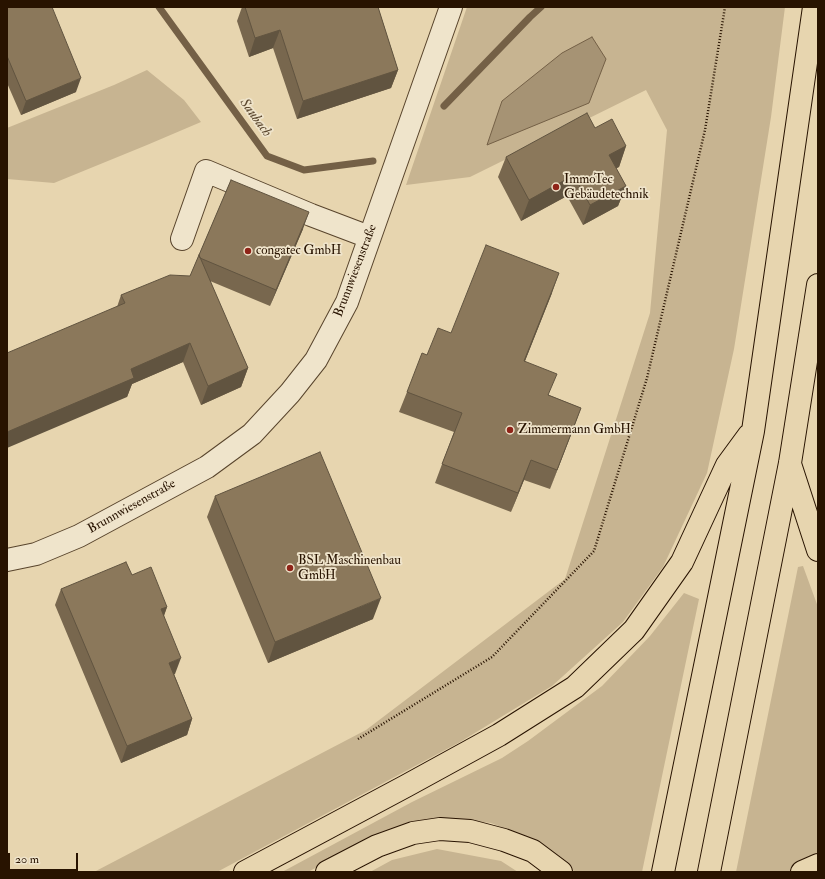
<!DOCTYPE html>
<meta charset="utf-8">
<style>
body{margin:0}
#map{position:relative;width:825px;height:879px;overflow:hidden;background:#e7d5af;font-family:"IM FELL Double Pica",serif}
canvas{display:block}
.frame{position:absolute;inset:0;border:8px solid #281300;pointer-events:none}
.scale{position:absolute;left:8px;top:853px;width:70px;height:18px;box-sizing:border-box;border:2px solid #281300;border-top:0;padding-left:5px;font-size:12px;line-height:14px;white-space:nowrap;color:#281300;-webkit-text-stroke:3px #efe4cb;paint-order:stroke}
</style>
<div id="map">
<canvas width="825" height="879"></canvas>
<div class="frame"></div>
<div class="scale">20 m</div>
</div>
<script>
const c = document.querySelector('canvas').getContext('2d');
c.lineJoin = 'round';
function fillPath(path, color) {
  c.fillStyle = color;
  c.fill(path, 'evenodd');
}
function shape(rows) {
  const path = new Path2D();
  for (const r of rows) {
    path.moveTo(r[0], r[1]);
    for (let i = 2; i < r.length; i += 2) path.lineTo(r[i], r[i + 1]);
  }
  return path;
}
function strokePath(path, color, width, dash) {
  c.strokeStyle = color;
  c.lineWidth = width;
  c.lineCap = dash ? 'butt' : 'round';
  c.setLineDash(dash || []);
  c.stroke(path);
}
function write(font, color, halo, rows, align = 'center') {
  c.font = font + ' "IM FELL Double Pica",serif';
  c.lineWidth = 3.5;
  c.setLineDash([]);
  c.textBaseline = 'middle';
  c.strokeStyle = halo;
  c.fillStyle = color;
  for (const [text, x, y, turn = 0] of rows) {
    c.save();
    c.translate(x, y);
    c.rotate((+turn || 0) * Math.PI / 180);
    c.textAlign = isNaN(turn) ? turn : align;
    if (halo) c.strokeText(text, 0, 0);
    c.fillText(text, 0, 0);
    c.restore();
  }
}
const green = shape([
 [467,7,785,7,771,117,734,349,707,473,663,567,623,622,552,686,460,742,217,872,94,872,366,730,565,579,650,313,667,130,646,90,470,177,406,185],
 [147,70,184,100,201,122,147,145,54,183,7,179,7,128,114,85],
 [803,566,818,607,818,859,813,860,788,872,736,872,798,567],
 [684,593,699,599,642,872,575,872,556,856,526,837,491,823,450,818,415,823,381,832,308,872,282,872,412,802,502,758,528,741,602,686,650,636],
 [437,849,501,861,518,872,370,872,392,860]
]);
const water = shape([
 [592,37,606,59,589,103,487,145,502,101,562,53,592,37]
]);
const stream = shape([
 [159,7,267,156,304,170,373,161],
 [444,106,530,17,541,7]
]);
const path = shape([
 [358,739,492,657,594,551,647,378,705,130,725,7]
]);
const minor = shape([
 [182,239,206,171,311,215,369,237],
 [7,560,36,554,79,536,207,467,252,434,290,393,316,360,347,302,451,7]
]);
const highway = shape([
 [790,464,818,550],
 [245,872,406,786,499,735,575,687,634,630,682,562,727,465,749,435],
 [327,872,377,846,413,833,440,829,470,831,504,840,533,851,561,872],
 [663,872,753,431,814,7],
 [709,872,790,463,818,285],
 [802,872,818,865]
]);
const wall = shape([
 [7,7,76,92,21,115,7,83],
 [242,7,378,7,398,70,391,88,297,119,273,48,249,57,237,21],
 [595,128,626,146,619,167,616,168,626,186,618,206,583,225,567,196,521,221,498,177,506,157],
 [231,180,303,229,270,306,210,281,248,368,241,387,201,405,183,362,132,384,127,397,117,307,121,295,190,276],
 [552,293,525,361,549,395,581,408,550,489,524,480,511,512,435,483,454,432,399,412,407,392,427,355,451,333],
 [215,496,373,619,268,663,207,517],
 [132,575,167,607,164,616,175,674,174,674,192,719,187,735,121,763,55,605,61,589]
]);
const shadedWall = shape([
 [280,30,273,48,249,57,255,38],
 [398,70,391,88,297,119,303,101],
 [81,78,76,92,21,115,26,101],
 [626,146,619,167,602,176,609,155],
 [574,175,567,196,521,221,529,200],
 [626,186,618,206,583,225,590,205],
 [309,212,303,229,270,306,276,290],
 [559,273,552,293,517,381,524,361],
 [190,343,183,362,132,384,127,397,7,448,7,432,131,369],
 [248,368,241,387,201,405,208,386],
 [581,408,574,427,550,489,557,470],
 [531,460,524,480,511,512,518,493],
 [381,598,373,619,268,663,275,642],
 [167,607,161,623,161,609],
 [181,658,175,674,163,679,169,663],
 [192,719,187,735,121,763,127,746]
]);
const building = shape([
 [7,7,52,7,81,78,26,101,7,56,7,7],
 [245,7,378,7,398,70,303,101,280,30,255,38,245,7],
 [587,113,595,128,612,119,626,146,609,155,626,186,590,205,574,175,529,200,506,157,587,113],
 [231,180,309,212,276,290,200,258,199,255,231,180],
 [486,245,559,273,524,361,557,374,548,395,581,408,557,470,531,460,518,493,442,464,462,413,407,392,422,353,427,355,438,328,451,333,486,245],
 [199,255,248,368,208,386,190,343,131,369,134,378,7,432,7,353,125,303,121,295,170,275,190,276,199,255],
 [320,452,381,598,275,642,215,496,320,452],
 [126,562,132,575,151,567,167,607,161,609,181,658,169,663,192,719,127,746,61,589,126,562]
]);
const markers = [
 [556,187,4,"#8f2418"],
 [248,251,4,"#8f2418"],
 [510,430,4,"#8f2418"],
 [290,568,4,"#8f2418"]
];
const poiNames = [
 ["ImmoTec",564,180],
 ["Gebäudetechnik",564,195],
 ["congatec GmbH",256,251],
 ["Zimmermann GmbH",518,430],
 ["BSL Maschinenbau",298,561],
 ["GmbH",298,576]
];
const streetNames = [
 ["Brunnwiesenstraße",356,271,-69],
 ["Brunnwiesenstraße",132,507,-29]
];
const waterNames = [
 ["Saubach",255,118,54]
];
fillPath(green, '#c7b491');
fillPath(water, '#a69374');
strokePath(water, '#746046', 1);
strokePath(stream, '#746046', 7);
strokePath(minor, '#58442c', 24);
strokePath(highway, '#281300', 24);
strokePath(path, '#281300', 2.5, [1, 2]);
strokePath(minor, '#efe4cb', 22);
strokePath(highway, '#e7d5af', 22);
fillPath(wall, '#78674e');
fillPath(shadedWall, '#615440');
fillPath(building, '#8b785b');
strokePath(building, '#615440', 1);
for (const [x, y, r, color] of markers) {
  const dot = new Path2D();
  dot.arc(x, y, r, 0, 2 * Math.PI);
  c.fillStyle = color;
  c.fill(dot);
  strokePath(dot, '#efe4cb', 1.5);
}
write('13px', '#281300', '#efe4cb', poiNames, 'left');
write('13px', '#281300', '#efe4cb', streetNames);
write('italic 14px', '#5a462e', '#efe4cb', waterNames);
</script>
